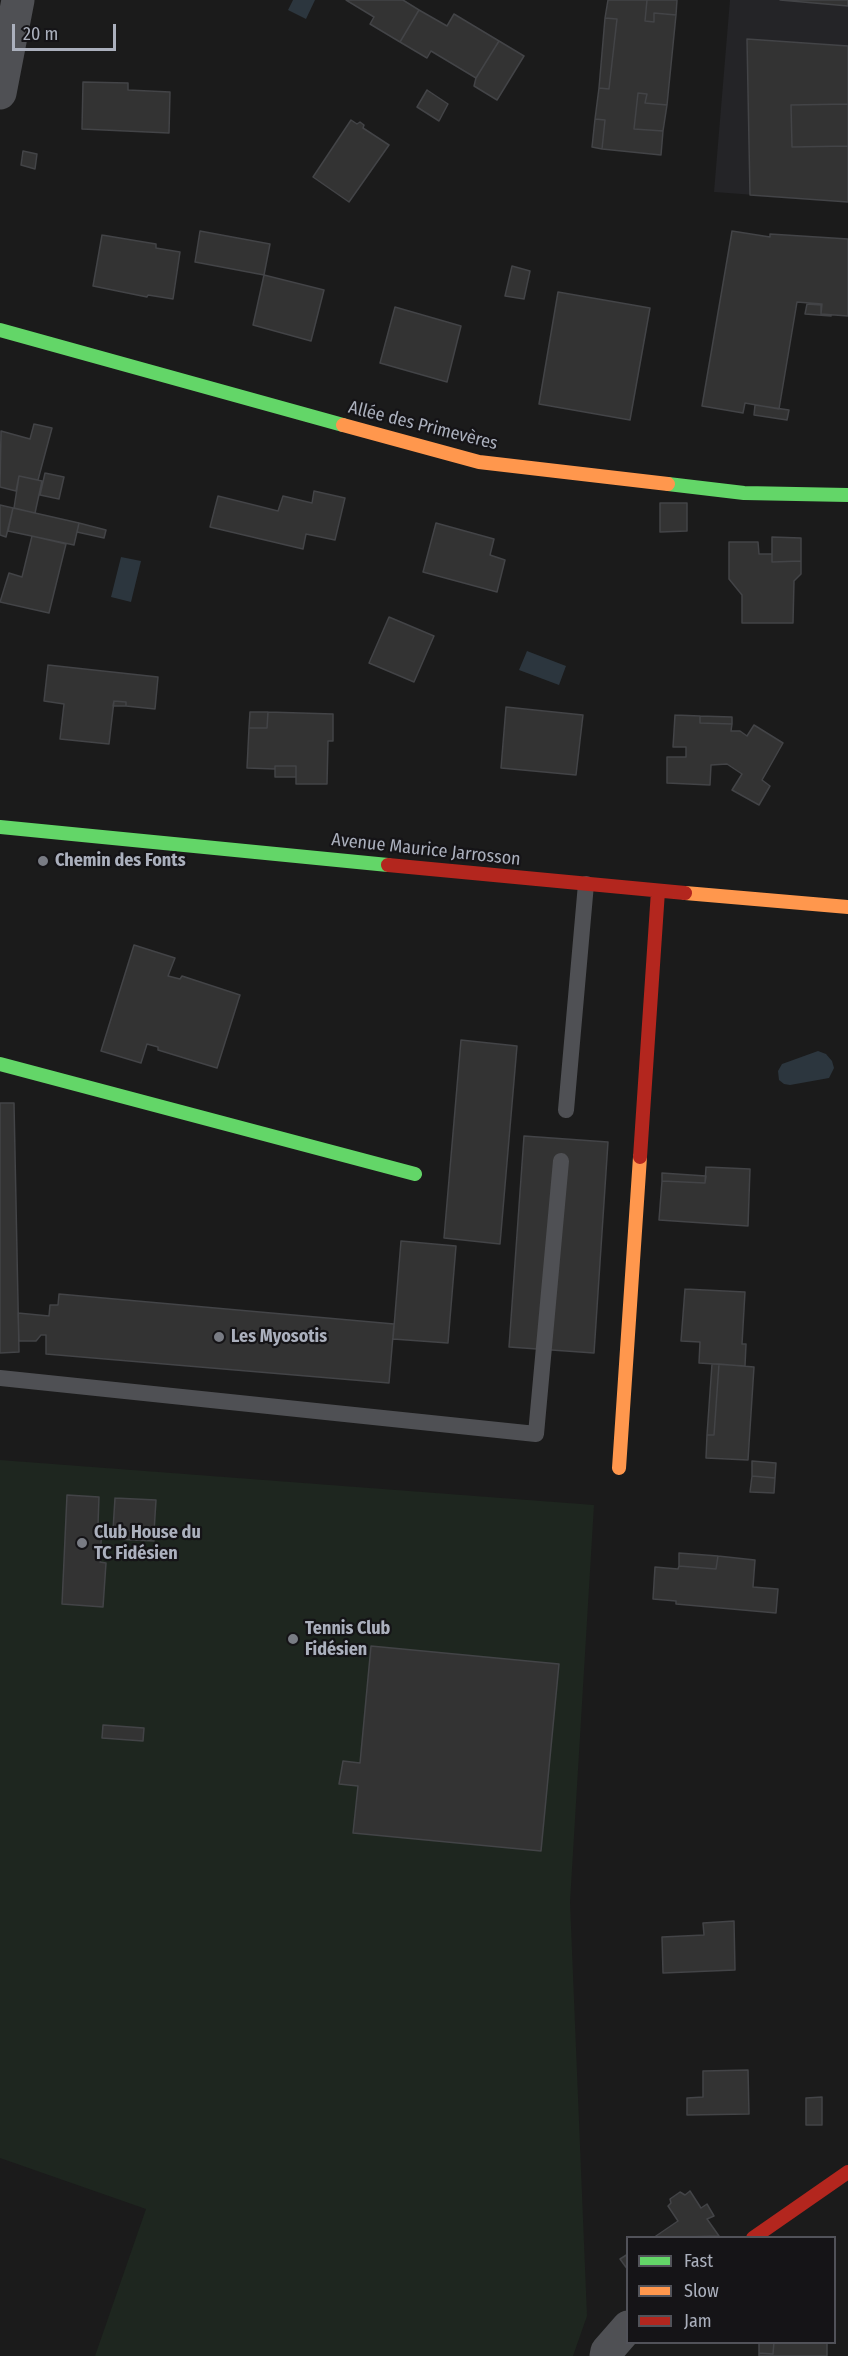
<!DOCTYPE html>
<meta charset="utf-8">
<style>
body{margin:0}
#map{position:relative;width:848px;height:2356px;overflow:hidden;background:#1b1b1b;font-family:"Fira Sans Condensed",sans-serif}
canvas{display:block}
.legend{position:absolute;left:626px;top:2236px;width:210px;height:108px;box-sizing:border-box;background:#151417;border:2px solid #515259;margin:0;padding:8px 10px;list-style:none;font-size:18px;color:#abb0bd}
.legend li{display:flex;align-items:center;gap:12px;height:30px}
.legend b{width:30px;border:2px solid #515259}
.scale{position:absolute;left:12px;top:24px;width:104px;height:27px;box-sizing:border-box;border:3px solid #abb0bd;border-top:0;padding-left:8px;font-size:18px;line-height:21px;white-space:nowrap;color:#abb0bd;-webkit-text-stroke:4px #151417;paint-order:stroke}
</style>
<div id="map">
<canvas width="848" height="2356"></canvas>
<ul class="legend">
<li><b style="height:8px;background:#63d668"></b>Fast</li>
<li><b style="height:8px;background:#ff974d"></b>Slow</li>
<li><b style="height:8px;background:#b3261e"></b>Jam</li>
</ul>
<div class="scale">20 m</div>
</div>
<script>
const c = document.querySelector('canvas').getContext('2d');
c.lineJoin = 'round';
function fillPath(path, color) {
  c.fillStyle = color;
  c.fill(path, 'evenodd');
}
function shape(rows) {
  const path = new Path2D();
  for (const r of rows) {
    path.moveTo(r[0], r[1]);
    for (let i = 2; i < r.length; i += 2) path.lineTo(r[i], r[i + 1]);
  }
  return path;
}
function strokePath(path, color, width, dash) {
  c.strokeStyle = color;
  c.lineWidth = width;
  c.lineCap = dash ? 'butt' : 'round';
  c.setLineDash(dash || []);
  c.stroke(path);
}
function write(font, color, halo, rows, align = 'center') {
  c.font = font + ' "Fira Sans Condensed",sans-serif';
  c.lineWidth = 4.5;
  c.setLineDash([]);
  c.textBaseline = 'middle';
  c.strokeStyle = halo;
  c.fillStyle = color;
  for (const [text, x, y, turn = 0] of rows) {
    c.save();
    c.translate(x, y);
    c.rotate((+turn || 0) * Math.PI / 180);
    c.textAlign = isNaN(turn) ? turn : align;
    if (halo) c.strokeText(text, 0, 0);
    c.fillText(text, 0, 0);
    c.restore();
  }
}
const built = shape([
 [730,0,848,0,848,202,714,192]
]);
const green = shape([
 [0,1460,594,1505,570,1902,587,2316,573,2356,95,2356,146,2209,0,2158]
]);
const water = shape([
 [293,0,315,0,306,19,288,10],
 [121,557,141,561,131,602,111,597],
 [527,651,566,666,559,685,519,670],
 [818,1051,826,1054,832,1061,834,1068,829,1078,790,1085,784,1084,779,1080,778,1071,782,1064]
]);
const building = shape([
 [346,0,403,0,419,10,400,42,370,24,374,17,346,0],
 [608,0,647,0,645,21,654,22,654,13,676,15,667,105,645,103,647,94,638,93,634,129,663,131,661,155,602,149,605,120,595,119,599,88,609,89,617,19,605,18,608,0],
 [647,0,677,0,676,15,654,13,654,22,645,21,647,0],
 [780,0,848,0,848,6,780,0],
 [419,10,447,26,454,14,499,41,476,78,431,51,427,58,400,42,419,10],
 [605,18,617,19,609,89,599,88,605,18],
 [747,39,848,46,848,104,791,105,792,147,848,146,848,202,750,195,747,39],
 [499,41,524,56,497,100,474,86,476,78,499,41],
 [83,82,128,83,128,90,170,92,169,133,82,129,83,82],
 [427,90,448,104,439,121,417,107,427,90],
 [638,93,647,94,645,103,667,105,663,131,634,129,638,93],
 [848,104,848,146,792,147,791,105,848,104],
 [595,119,605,120,602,149,592,147,595,119],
 [351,120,357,124,360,122,364,125,363,128,389,145,349,202,313,177,351,120],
 [23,151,37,154,35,169,21,165,23,151],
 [200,231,270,244,264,275,195,262,200,231],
 [732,231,770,237,770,234,848,239,848,316,821,314,822,304,797,302,779,409,745,403,743,413,702,406,732,231],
 [102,235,156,244,156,248,180,252,173,299,148,295,147,297,93,286,102,235],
 [512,266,530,271,524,299,505,296,512,266],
 [264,275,324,290,311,341,253,325,264,275],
 [558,292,650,308,630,420,539,404,558,292],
 [807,304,821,305,821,314,831,316,805,314,807,304],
 [395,307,461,326,447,382,380,363,395,307],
 [755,405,789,410,787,420,754,415,755,405],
 [34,424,52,428,38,480,19,476,16,491,0,487,1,431,30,439,34,424],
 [45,473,64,477,59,499,40,495,45,473],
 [19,476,42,481,35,513,14,508,19,476],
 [314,491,345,498,335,540,306,534,303,549,210,527,218,496,278,511,283,496,312,503,314,491],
 [660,503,687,503,687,531,660,532,660,503],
 [0,505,13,508,6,537,0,535,0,505],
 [13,508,79,523,74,545,8,531,13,508],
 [79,523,106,530,104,538,77,532,79,523],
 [436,523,494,539,490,555,505,560,497,592,423,572,436,523],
 [32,536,66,544,49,613,0,602,9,573,22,577,32,536],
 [772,537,801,538,801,561,772,562,772,537],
 [729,542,758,542,759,554,772,554,772,562,801,561,801,574,794,581,793,623,742,623,742,595,729,579,729,542],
 [389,617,434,636,414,682,369,663,389,617],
 [48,665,158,677,155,709,126,706,126,702,114,701,109,744,60,739,64,704,44,701,48,665],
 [114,701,126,702,126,706,113,706,114,701],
 [506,707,583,715,576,775,501,768,506,707],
 [250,712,268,712,267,728,249,728,250,712],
 [268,712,333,714,333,741,328,741,327,784,296,784,296,766,275,766,275,769,247,768,249,728,267,728,268,712],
 [675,715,700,716,700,723,732,724,731,731,740,731,747,736,754,725,783,743,762,780,770,786,759,805,732,790,742,774,727,764,711,765,710,785,667,783,667,757,686,757,686,747,673,747,675,715],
 [700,716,732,717,732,724,700,723,700,716],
 [275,766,296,766,296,777,275,777,275,766],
 [134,945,175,958,168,976,180,979,182,976,240,995,217,1068,158,1050,158,1047,147,1044,141,1063,101,1051,134,945],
 [461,1040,517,1046,500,1244,444,1238,461,1040],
 [0,1103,14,1103,19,1352,0,1353,0,1103],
 [524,1136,608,1142,594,1353,509,1347,524,1136],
 [706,1167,750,1169,748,1226,659,1220,662,1181,705,1183,706,1167],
 [662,1173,706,1176,705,1183,662,1181,662,1173],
 [401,1241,456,1246,448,1343,393,1339,401,1241],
 [685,1289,745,1292,742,1344,746,1344,745,1366,699,1363,700,1342,681,1341,685,1289],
 [59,1294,394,1324,389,1383,46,1354,46,1335,41,1335,36,1341,19,1341,18,1313,49,1316,50,1305,58,1305,59,1294],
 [712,1364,719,1364,714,1435,707,1435,712,1364],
 [719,1364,754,1367,748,1460,706,1458,707,1435,714,1435,719,1364],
 [752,1461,776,1463,775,1478,752,1476,752,1461],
 [752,1476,775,1478,774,1493,750,1492,752,1476],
 [67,1495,99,1497,98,1525,102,1525,100,1562,106,1563,103,1607,62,1604,67,1495],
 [115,1498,156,1500,154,1532,113,1530,115,1498],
 [113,1530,154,1532,154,1541,113,1539,113,1530],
 [679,1553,718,1556,716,1569,679,1566,679,1553],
 [718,1556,755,1560,753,1587,778,1589,776,1613,676,1604,676,1601,653,1599,655,1567,678,1569,679,1566,716,1569,718,1556],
 [371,1646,559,1664,541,1851,353,1833,358,1786,339,1784,343,1761,360,1763,371,1646],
 [103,1725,144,1728,143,1741,102,1738,103,1725],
 [734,1921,735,1970,663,1973,662,1937,704,1935,703,1923,734,1921],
 [748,2070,749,2114,687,2115,687,2098,703,2097,703,2071,748,2070],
 [822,2097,822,2125,806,2125,806,2098,822,2097],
 [690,2191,701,2208,707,2204,714,2216,707,2219,719,2236,653,2238,678,2221,668,2206,671,2203,670,2199,680,2192,685,2195,690,2191],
 [628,2254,628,2270,620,2259,628,2254],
 [759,2342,774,2342,773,2354,759,2353,759,2342],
 [774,2342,827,2342,827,2356,759,2356,759,2353,773,2354,774,2342]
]);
const lane = shape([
 [566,1110,586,884],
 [0,1378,536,1434,561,1161]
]);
const street = shape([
 [0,93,18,0],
 [606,2356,607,2351,628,2327]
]);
const fast = shape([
 [0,330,343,425],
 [668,484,744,493,848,495],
 [0,827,388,865],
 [0,1064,415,1174]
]);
const slow = shape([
 [343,425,479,462,668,484],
 [685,893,848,907],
 [619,1468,640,1157]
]);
const jam = shape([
 [388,865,685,893],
 [640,1157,658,891],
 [753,2238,848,2172]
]);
const markers = [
 [43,861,6,"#797c84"],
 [219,1337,6,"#797c84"],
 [82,1543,6,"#797c84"],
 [293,1639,6,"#797c84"]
];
const streetNames = [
 ["Allée des Primevères",423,426,14],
 ["Avenue Maurice Jarrosson",426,850,6]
];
const poiNames = [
 ["Chemin des Fonts",55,861],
 ["Les Myosotis",231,1337],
 ["Club House du",94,1533],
 ["TC Fidésien",94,1554],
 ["Tennis Club",305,1629],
 ["Fidésien",305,1650]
];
fillPath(built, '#242427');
fillPath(green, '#1e261f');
fillPath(water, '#2c363e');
fillPath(building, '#333');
strokePath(building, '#434447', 1.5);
strokePath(lane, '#4f5054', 16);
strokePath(street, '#4f5054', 33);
strokePath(fast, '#63d668', 14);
strokePath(slow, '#ff974d', 14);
strokePath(jam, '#b3261e', 14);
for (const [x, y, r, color] of markers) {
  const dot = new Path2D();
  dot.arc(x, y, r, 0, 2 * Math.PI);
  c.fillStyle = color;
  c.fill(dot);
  strokePath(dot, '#151417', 2);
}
write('18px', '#abb0bd', '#151417', streetNames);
write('bold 18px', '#abb0bd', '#151417', poiNames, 'left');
</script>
